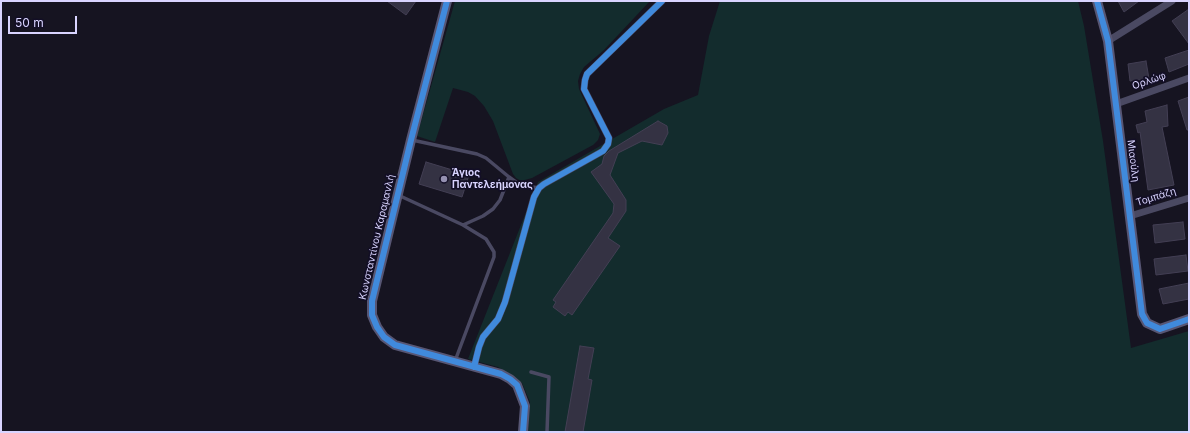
<!DOCTYPE html>
<meta charset="utf-8">
<style>
body{margin:0}
#map{position:relative;width:1190px;height:433px;overflow:hidden;background:#161421;font-family:Inter,sans-serif}
canvas{display:block}
.frame{position:absolute;inset:0;border:2px solid #d9d4ff;pointer-events:none}
.scale{position:absolute;left:8px;top:16px;width:69px;height:18px;box-sizing:border-box;border:2px solid #d9d4ff;border-top:0;padding-left:5px;font-size:12px;line-height:14px;white-space:nowrap;color:#d9d4ff;-webkit-text-stroke:3px #130f26;paint-order:stroke}
</style>
<div id="map">
<canvas width="1190" height="433"></canvas>
<div class="frame"></div>
<div class="scale">50 m</div>
</div>
<script>
const c = document.querySelector('canvas').getContext('2d');
c.lineJoin = 'round';
function fillPath(path, color) {
  c.fillStyle = color;
  c.fill(path, 'evenodd');
}
function shape(rows) {
  const path = new Path2D();
  for (const r of rows) {
    path.moveTo(r[0], r[1]);
    for (let i = 2; i < r.length; i += 2) path.lineTo(r[i], r[i + 1]);
  }
  return path;
}
function strokePath(path, color, width, dash) {
  c.strokeStyle = color;
  c.lineWidth = width;
  c.lineCap = dash ? 'butt' : 'round';
  c.setLineDash(dash || []);
  c.stroke(path);
}
function write(font, color, halo, rows, align = 'center') {
  c.font = font + ' Inter,sans-serif';
  c.lineWidth = 3.5;
  c.setLineDash([]);
  c.textBaseline = 'middle';
  c.strokeStyle = halo;
  c.fillStyle = color;
  for (const [text, x, y, turn = 0] of rows) {
    c.save();
    c.translate(x, y);
    c.rotate((+turn || 0) * Math.PI / 180);
    c.textAlign = isNaN(turn) ? turn : align;
    if (halo) c.strokeText(text, 0, 0);
    c.fillText(text, 0, 0);
    c.restore();
  }
}
const green = shape([
 [455,1,650,1,604,50,584,67,580,74,578,81,579,89,600,134,598,140,593,145,532,178,521,181,516,178,513,174,493,121,484,106,475,96,468,92,453,88,435,142,417,136],
 [720,1,1078,1,1084,26,1103,141,1131,348,1189,331,1189,432,528,432,530,402,522,383,498,367,468,359,538,182,664,109,698,95,709,36]
]);
const building = shape([
 [387,1,416,1,406,15,387,1],
 [1118,1,1139,1,1124,12,1118,1],
 [1189,9,1189,44,1172,21,1189,9],
 [1189,50,1189,64,1169,72,1165,58,1189,50],
 [1146,61,1149,79,1130,81,1128,64,1146,61],
 [1189,97,1189,130,1187,130,1178,101,1189,97],
 [1167,105,1168,126,1162,127,1174,185,1148,190,1140,132,1138,133,1136,125,1147,122,1145,111,1167,105],
 [658,121,667,126,668,133,662,145,642,141,618,153,610,175,626,200,626,211,608,238,620,246,572,315,568,312,565,316,553,307,556,302,553,300,613,213,614,204,591,172,602,164,604,156,609,151,658,121],
 [426,162,469,175,462,197,419,184,426,162],
 [1183,222,1185,239,1155,243,1153,225,1183,222],
 [1186,255,1188,271,1156,275,1154,259,1186,255],
 [1189,283,1189,299,1163,304,1159,289,1189,283],
 [580,346,594,348,588,379,592,380,583,432,565,432,580,346]
]);
const lane = shape([
 [412,140,477,154,486,158,509,177,520,185,539,188],
 [398,195,463,225,486,239,494,252,494,257,455,361],
 [463,225,483,216,493,209,500,200,509,177],
 [531,372,549,377,547,432]
]);
const street = shape([
 [1108,41,1172,1],
 [1116,104,1189,78],
 [1130,216,1189,198],
 [474,367,479,347,483,337,498,319,505,302,534,197,539,188,544,184,603,151,608,144,609,138,584,89,585,80,587,74,662,1]
]);
const secondary = shape([
 [447,1,411,140,372,301,372,315,377,327,384,337,395,345,501,374,510,379,517,385,525,406,523,432],
 [1097,1,1108,41,1142,314,1147,323,1160,329,1189,319]
]);
const cycleway = shape([
 [447,1,411,140,372,301,372,315,377,327,384,337,395,345,501,374,510,379,517,385,525,406,523,432],
 [1097,1,1108,41,1142,314,1147,323,1160,329,1189,319],
 [474,367,479,347,483,337,498,319,505,302,534,197,539,188,544,184,603,151,608,144,609,138,584,89,585,80,587,74,662,1]
]);
const markers = [
 [444,179,4,"#9591b1"]
];
const streetNames = [
 ["Ορλώφ",1149,81,-19],
 ["Μιαούλη",1133,161,83],
 ["Τομπάζη",1156,197,-17],
 ["Κωνσταντίνου Καραμανλή",377,237,-77]
];
const poiNames = [
 ["Άγιος",452,173],
 ["Παντελεήμονας",452,185]
];
fillPath(green, '#132c2d');
fillPath(building, '#343243');
strokePath(building, '#433f54', 1);
strokePath(lane, '#4a4962', 3.5);
strokePath(street, '#4a4962', 7);
strokePath(secondary, '#575674', 10);
strokePath(cycleway, '#408adc', 6);
for (const [x, y, r, color] of markers) {
  const dot = new Path2D();
  dot.arc(x, y, r, 0, 2 * Math.PI);
  c.fillStyle = color;
  c.fill(dot);
  strokePath(dot, '#130f26', 1.5);
}
write('10px', '#d9d4ff', '#130f26', streetNames);
write('bold 10px', '#d9d4ff', '#130f26', poiNames, 'left');
</script>
